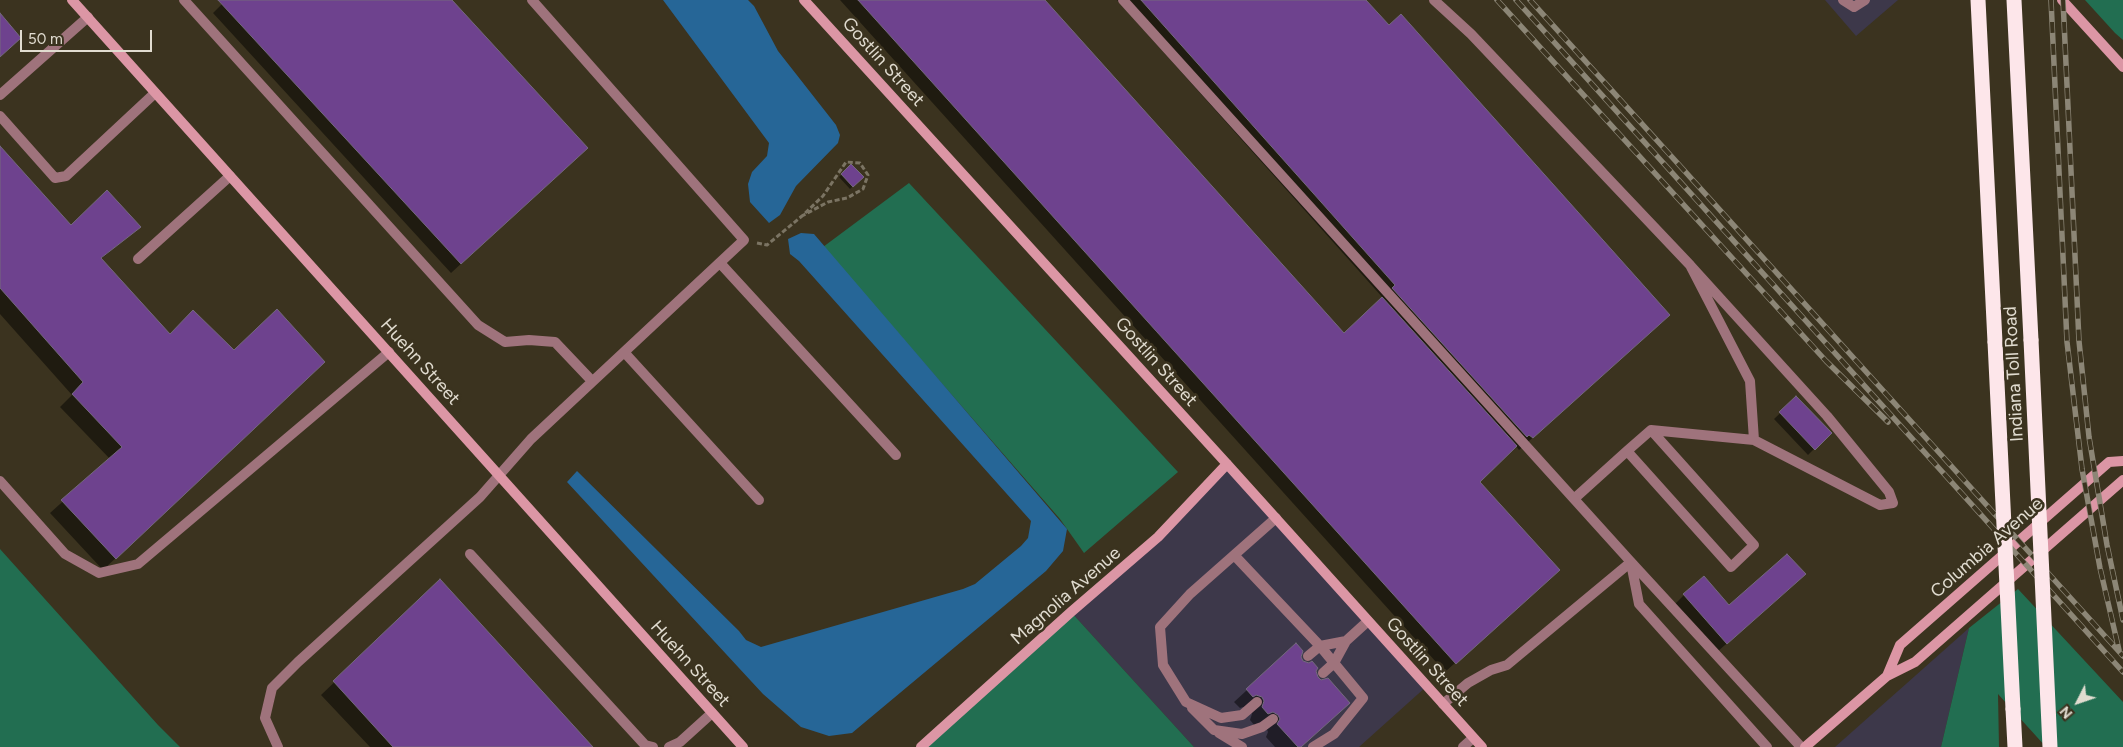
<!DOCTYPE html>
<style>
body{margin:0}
#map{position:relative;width:2123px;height:747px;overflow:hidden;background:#3b331f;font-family:Figtree,sans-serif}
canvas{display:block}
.north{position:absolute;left:2053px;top:677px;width:50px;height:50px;-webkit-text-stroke:4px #3b331f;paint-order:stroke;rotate:229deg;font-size:14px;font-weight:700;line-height:20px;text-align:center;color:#e1dcd0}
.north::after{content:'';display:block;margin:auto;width:18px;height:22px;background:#e1dcd0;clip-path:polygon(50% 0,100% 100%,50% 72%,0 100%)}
.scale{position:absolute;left:20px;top:30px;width:132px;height:22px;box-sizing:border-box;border:2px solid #e1dcd0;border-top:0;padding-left:6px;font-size:15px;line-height:18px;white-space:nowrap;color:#e1dcd0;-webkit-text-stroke:4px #3b331f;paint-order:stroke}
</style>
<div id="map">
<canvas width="2123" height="747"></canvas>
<div class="north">N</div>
<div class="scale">50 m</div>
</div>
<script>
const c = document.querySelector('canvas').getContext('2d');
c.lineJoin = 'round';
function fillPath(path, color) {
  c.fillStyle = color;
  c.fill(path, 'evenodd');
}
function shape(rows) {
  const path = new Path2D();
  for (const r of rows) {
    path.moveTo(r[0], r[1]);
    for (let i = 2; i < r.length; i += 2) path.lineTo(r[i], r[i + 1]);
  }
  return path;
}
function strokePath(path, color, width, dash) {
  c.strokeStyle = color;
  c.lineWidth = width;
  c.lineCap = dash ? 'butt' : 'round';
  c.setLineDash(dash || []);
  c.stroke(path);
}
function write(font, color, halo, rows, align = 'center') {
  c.font = font + ' Figtree,sans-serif';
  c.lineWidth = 5;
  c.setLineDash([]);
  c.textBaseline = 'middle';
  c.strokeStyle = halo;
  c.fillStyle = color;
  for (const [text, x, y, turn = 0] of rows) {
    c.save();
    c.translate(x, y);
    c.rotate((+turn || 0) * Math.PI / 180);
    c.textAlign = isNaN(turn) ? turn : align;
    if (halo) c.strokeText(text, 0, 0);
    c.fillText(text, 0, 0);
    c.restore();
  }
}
const commercial = shape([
 [1825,0,1898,0,1856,36],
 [1227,464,1427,686,1359,747,1194,747,1071,612,1158,537],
 [1969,628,1941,747,1835,747]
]);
const green = shape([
 [2085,0,2123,0,2123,40,2115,33],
 [909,183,1178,472,1084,553,1060,519,823,247],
 [0,549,158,725,180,747,0,747],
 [2018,589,2123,702,2123,747,2046,747,1998,694,1999,747,1941,747,1969,628],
 [1071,612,1194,747,921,747]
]);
const water = shape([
 [663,0,748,0,754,6,778,51,836,125,840,135,838,143,796,186,780,215,769,223,750,202,748,184,752,172,767,156,769,143],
 [801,233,814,234,1067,529,1063,551,1046,571,852,733,829,736,801,727,763,694,567,482,577,471,739,631,746,640,761,647,963,589,975,584,1021,546,1028,538,1031,521,799,261,790,254,788,239]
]);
const shadow = shape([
 [226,0,450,0,577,157,451,273,213,13],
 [840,0,1044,0,1344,335,1383,298,1117,0,1365,0,1656,327,1519,450,1516,446,1479,482,1548,579,1445,672],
 [0,148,71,227,140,226,101,259,170,335,234,352,311,375,103,570,50,513,110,459,60,407,72,395,0,314],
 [851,166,862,177,850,189,839,177],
 [1796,398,1830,433,1808,455,1774,419],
 [440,581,591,747,370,747,321,695],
 [1795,584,1717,652,1675,604,1684,595,1728,606],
 [1296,645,1302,662,1315,671,1301,747,1275,747,1266,737,1268,732,1266,727,1255,726,1250,720,1252,714,1249,709,1243,707,1240,708,1234,702]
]);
const building = shape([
 [218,0,452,0,588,148,461,264,218,0],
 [858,0,1045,0,1344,333,1382,297,1517,446,1480,482,1560,570,1456,664,858,0],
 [1141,0,1366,0,1389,25,1401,14,1670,315,1533,438,1529,435,1527,437,1392,288,1395,285,1141,0],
 [0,13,21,38,0,57,0,13],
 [0,146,71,225,107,190,141,227,101,258,170,334,193,310,234,350,277,309,325,362,116,559,61,500,122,447,72,394,83,382,0,288,0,146],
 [851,164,864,177,853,187,841,174,851,164],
 [1796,396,1832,433,1815,450,1779,412,1796,396],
 [1787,554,1806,574,1727,644,1683,594,1704,576,1729,605,1787,554],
 [440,579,593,747,393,747,333,681,440,579],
 [1296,643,1303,651,1301,657,1303,661,1309,663,1312,661,1318,668,1316,671,1318,677,1321,680,1328,678,1350,703,1301,747,1298,747,1277,724,1280,719,1278,715,1273,712,1268,714,1262,707,1264,701,1262,697,1256,695,1253,697,1246,689,1296,643]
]);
const path = shape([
 [757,243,767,245,802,216,823,196,846,162,860,163,868,175,863,189,847,198,828,202,802,216]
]);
const lane = shape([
 [184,0,478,325,505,342,529,340,555,342,592,381],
 [1123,0,1631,562,1801,747],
 [1434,0,1471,34,1690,265,1750,381,1754,440],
 [1843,0,1854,7,1865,0],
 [0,95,88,17],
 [0,116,55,178,66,176,155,93],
 [138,259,230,176],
 [720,263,896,455],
 [624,352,759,500],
 [1651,430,1754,440,1880,505,1893,503,1889,492,1827,416,1690,265],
 [0,481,65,554,99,573,138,564,389,352],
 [1575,498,1627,451,1651,430,1754,545,1731,567,1627,451],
 [470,554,645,745,653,747],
 [1235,556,1320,646,1363,698,1334,734,1313,747],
 [1631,563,1639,604,1767,747],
 [1308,656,1320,646,1346,641,1368,621],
 [1323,673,1334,663,1346,641],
 [1257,702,1242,715,1221,718,1186,702,1163,665,1160,627,1190,594,1276,518],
 [1443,704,1468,683,1491,670,1507,665,1631,562],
 [1192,708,1214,730,1242,734,1262,727,1273,719],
 [1219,733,1242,747],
 [278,747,265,718,272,688,298,662,480,497,531,439,744,240,532,0],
 [669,747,680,742,712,713],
 [1463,747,1473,738]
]);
const secondary = shape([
 [72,0,743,747],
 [804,0,1227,464,1482,747],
 [2062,0,2123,67],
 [1887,676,1900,645,2109,462,2123,461],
 [921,747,1071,612,1158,537,1227,464],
 [1805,747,1887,676,1915,662,2123,480]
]);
const highway = shape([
 [1978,0,1995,342],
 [2014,0,2031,340],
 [2013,709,2015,747]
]);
const rail = shape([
 [1497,0,1826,361,1888,422],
 [1516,0,2123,672],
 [1530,0,2123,656],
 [2051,0,2067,342,2082,469,2100,568,2119,650],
 [2063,0,2079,341,2089,437,2107,545,2123,620]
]);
const highwayBridge = shape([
 [2031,340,2050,747],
 [1995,342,2013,709]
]);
const streetNames = [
 ["Gostlin Street",883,62,48],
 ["Huehn Street",420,362,48],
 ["Gostlin Street",1156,362,48],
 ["Indiana Toll Road",2014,374,-93],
 ["Columbia Avenue",1987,548,-41],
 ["Magnolia Avenue",1066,596,-41],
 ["Gostlin Street",1427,662,48],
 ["Huehn Street",690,664,48]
];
fillPath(commercial, '#3d384a');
fillPath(green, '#226e51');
fillPath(water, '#266697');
fillPath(shadow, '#0007');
fillPath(building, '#6e428e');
strokePath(building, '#74697d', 1);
strokePath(path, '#7b7463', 3, [5, 2.5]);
strokePath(lane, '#9f737c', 10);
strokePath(secondary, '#dc96a5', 10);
strokePath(highway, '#fde6ea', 15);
strokePath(rail, '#8c8676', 5.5);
strokePath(rail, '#3b331f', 4, [11]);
strokePath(highwayBridge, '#fde6ea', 15);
write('18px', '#e1dcd0', '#3b331f', streetNames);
</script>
